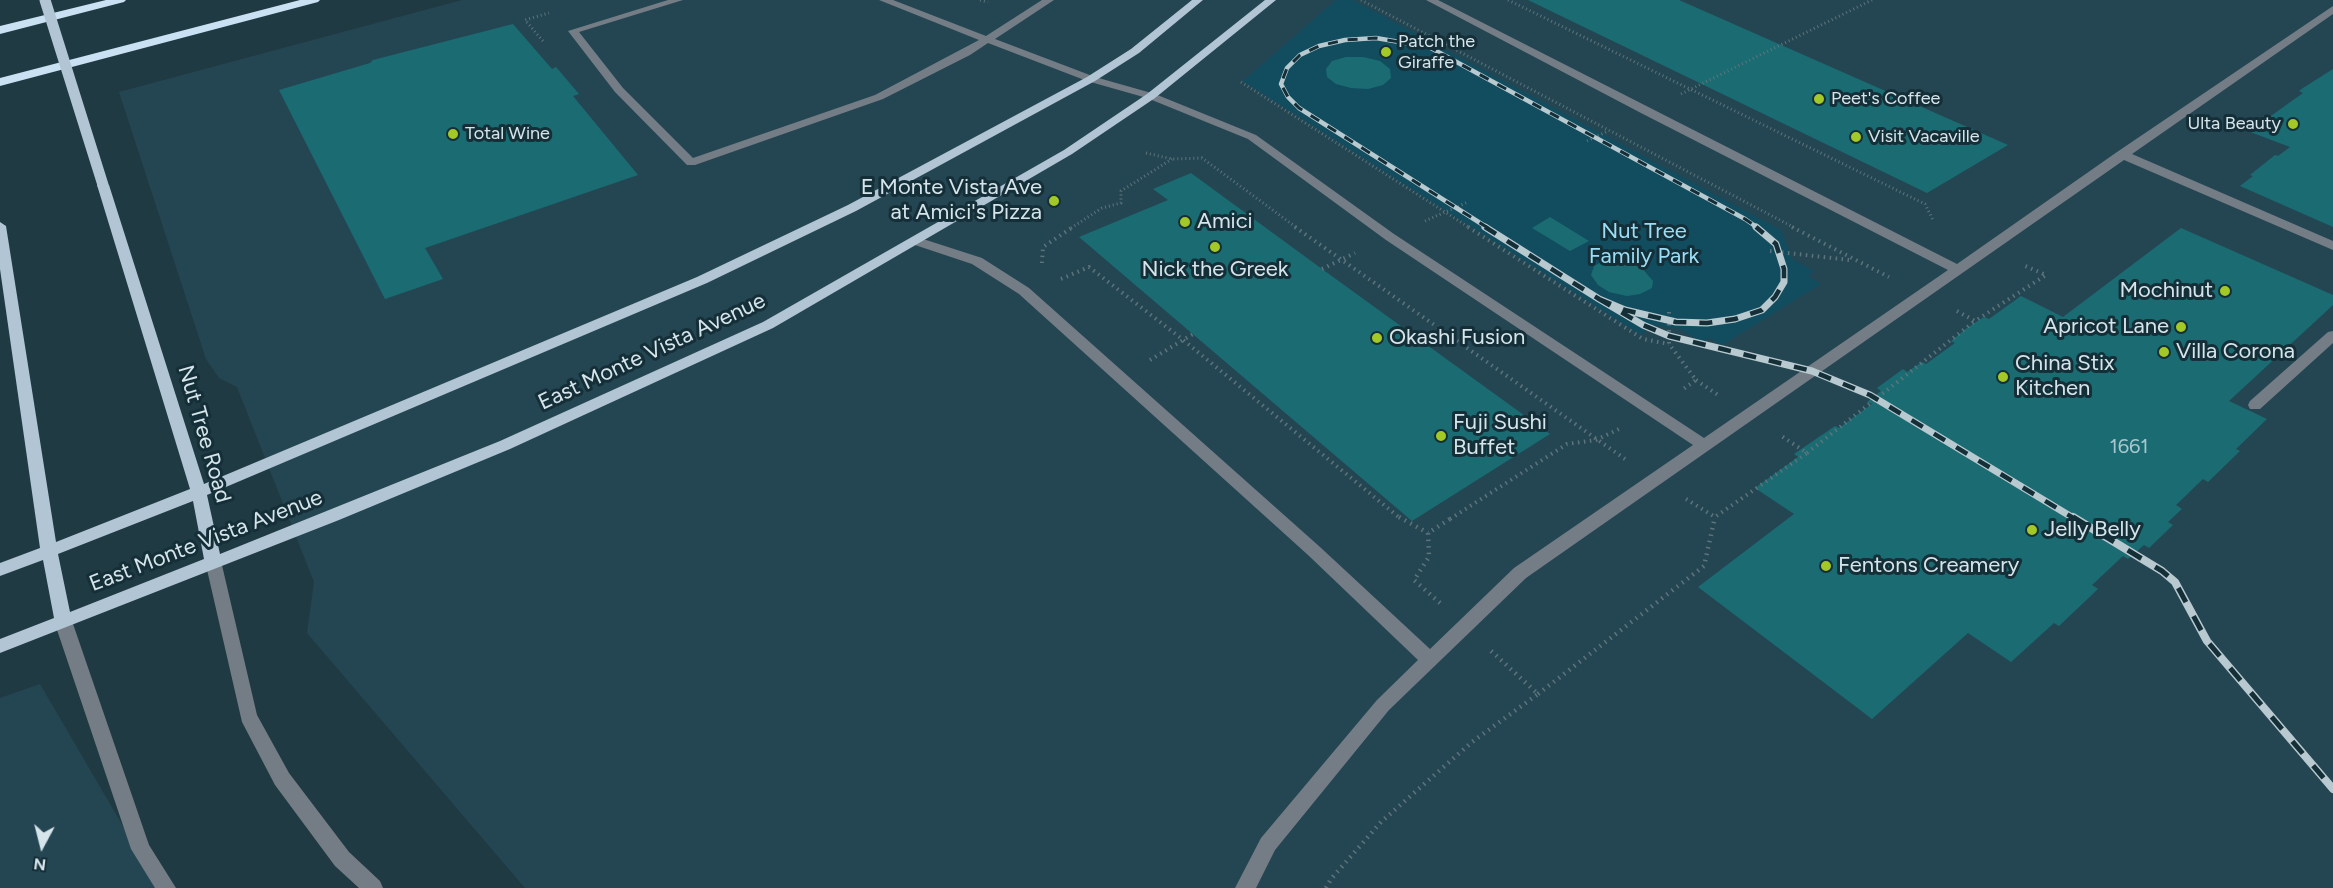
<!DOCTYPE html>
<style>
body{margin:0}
#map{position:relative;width:2333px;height:888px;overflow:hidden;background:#203a43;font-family:Figtree,sans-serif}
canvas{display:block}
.north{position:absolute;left:12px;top:816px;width:60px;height:60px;-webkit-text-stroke:4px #152f38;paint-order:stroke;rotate:187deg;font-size:16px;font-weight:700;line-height:24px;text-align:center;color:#d6e5eb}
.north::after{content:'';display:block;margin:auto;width:21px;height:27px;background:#d6e5eb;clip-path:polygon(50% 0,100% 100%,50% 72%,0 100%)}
</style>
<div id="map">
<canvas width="2333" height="888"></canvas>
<div class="north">N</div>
</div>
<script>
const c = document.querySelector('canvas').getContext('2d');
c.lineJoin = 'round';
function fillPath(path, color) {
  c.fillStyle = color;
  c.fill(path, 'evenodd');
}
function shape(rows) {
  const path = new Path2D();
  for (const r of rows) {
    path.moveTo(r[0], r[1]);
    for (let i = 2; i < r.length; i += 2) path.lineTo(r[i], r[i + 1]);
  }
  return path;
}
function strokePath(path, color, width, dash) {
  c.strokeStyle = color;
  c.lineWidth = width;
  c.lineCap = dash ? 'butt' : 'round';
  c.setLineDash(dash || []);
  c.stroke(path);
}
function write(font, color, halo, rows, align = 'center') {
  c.font = font + ' Figtree,sans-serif';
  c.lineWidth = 6;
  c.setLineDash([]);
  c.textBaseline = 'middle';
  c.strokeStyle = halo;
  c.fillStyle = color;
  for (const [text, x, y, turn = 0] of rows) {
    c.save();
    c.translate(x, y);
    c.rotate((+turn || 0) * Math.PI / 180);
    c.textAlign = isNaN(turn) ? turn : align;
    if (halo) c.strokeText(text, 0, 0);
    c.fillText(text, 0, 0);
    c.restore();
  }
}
const built = shape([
 [462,0,2333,0,2333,888,525,888,307,633,314,582,237,387,219,378,206,359,119,92],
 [40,684,159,888,0,888,0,698]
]);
const green = shape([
 [1336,0,1353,0,1781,230,1792,259,1814,271,1808,276,1821,284,1722,345,1709,338,1702,342,1680,329,1654,325,1641,335,1243,81]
]);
const building = shape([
 [1528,0,1679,0,2008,145,1927,193],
 [513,24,552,69,556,67,579,94,573,96,638,175,425,248,443,279,385,299,279,90,370,63,373,60],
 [1346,57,1363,57,1380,61,1390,69,1391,78,1383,85,1368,89,1351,88,1336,84,1327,77,1326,69,1332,61],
 [2333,69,2333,227,2240,186,2253,176,2250,175,2275,155,2278,156,2290,147,2245,130,2264,116,2268,118,2303,93,2299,91,2303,88],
 [1191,173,1322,269,1550,434,1412,521,1079,237,1168,200,1153,189],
 [1550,217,1589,241,1570,251,1532,228],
 [2181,228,2333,295,2333,305,2229,401,2267,419,2236,449,2240,451,2208,482,2203,479,2176,505,2182,509,2168,522,2173,525,2149,548,2144,545,2128,559,2123,556,2092,585,2098,589,2059,626,2054,623,2011,662,1968,633,1872,719,1698,587,1794,514,1755,488,1798,457,1794,454,1835,426,1839,428,1872,404,1867,402,1881,391,1877,388,1903,369,1907,372,1922,362,1926,364,1955,343,1951,341,1967,328,1984,317,1989,319,2021,296,2063,317],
 [1617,259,1640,266,1653,281,1652,288,1640,294,1627,296,1609,292,1598,285,1591,275,1594,266,1605,260]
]);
const pathFar2 = shape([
 [980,0,988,2],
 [1361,0,1795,228],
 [1508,0,1925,204,1933,220],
 [543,41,525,20,549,13],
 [1241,82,1470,228],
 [1681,94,1872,0],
 [1587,141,1608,131],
 [1146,153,1172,159,1202,158,1297,228],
 [1425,221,1468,202],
 [1071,228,1102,208,1121,203,1121,191,1172,159]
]);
const pathFar1 = shape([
 [1295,227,1625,459],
 [1468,227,1643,339,1669,344],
 [1792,227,1889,277],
 [1770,251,1850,260],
 [1042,263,1043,247,1073,227],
 [1322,269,1355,253],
 [1061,279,1089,267,1182,339,1401,519],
 [1957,311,1975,321,2046,275,2023,265],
 [1669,312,1669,344,1696,380,1682,390],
 [1150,360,1193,334],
 [1696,380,1718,395],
 [1807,453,1975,321],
 [1686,499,1715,517,1807,453,1780,435],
 [1450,519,1567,444,1596,440,1619,429]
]);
const path = shape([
 [1399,517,1428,533],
 [1440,603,1414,580,1429,557,1428,533,1453,517],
 [1538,694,1704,566,1715,517],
 [1326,888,1331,879,1381,822,1472,742,1538,694,1489,649]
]);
const minor = shape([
 [668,0,683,0,579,32,623,88,693,158,875,95,979,40,879,0,893,0,986,36,1042,0,1054,0,995,39,1095,77,1155,94,1256,135,1394,234,1704,438,1948,270,1641,113,1426,0,1438,0,1957,264,2117,152,2333,6,2333,14,2132,154,2333,241,2333,250,2124,160,1526,578,1389,710,1275,850,1256,888,1235,888,1261,838,1377,700,1418,660,1308,555,1019,294,972,264,912,244,910,241,912,238,920,238,982,258,1029,288,1320,547,1430,649,1514,568,1693,445,1386,240,1248,139,1147,98,1087,81,988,43,970,55,883,99,695,165,687,165,615,92,568,31,668,0],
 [2333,331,2333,343,2260,409,2250,409,2248,405,2250,401,2328,332,2333,331],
 [213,555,219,557,221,561,257,715,289,773,349,852,380,881,383,888,359,888,335,866,275,785,242,722,205,561,207,557,213,555],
 [63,614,69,616,72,621,149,845,176,888,155,888,131,849,54,621,57,616,63,614]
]);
const major = shape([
 [1192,0,1203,0,1139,53,1095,81,856,211,707,283,207,495,220,554,500,441,763,322,1064,150,1147,94,1265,0,1276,0,1155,98,1072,154,773,328,510,449,339,520,0,653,0,639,54,618,43,560,0,576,0,563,40,548,0,269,0,222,6,226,56,542,190,489,97,185,99,182,103,181,109,185,204,484,697,277,848,205,1087,77,1131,49,1192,0],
 [193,501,204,559,70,612,58,554,193,501]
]);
const highway = shape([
 [106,0,126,0,124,2,0,34,0,26,106,0],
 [300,0,320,0,318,2,0,86,0,78,300,0]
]);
const railFar2 = shape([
 [1488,228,1299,108,1288,97,1281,84,1287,68,1300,55,1319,46,1345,40,1376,38,1429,47,1745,219,1758,228]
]);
const railFar1 = shape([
 [1485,227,1599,299],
 [1599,299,1625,310,1676,322,1707,323,1735,319,1762,310,1775,297,1784,282,1784,269,1776,244,1756,227],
 [1599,299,1643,325,1669,336,1812,371,1870,395,2075,519]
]);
const rail = shape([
 [2073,517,2162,571,2175,582,2207,641,2333,789]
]);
const majorBridge = shape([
 [45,0,103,185]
]);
const markers = [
 [1386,52,6,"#a3c926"],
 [1819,99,6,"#a3c926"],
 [2293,124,6,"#a3c926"],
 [453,134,6,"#a3c926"],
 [1856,137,6,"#a3c926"],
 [1054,201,6,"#a3c926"],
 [1185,222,6,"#a3c926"],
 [1215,247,6,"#a3c926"],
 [2225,291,6,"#a3c926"],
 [2181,327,6,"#a3c926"],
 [1377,338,6,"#a3c926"],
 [2164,352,6,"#a3c926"],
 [2003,377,6,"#a3c926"],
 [1441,436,6,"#a3c926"],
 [2032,530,6,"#a3c926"],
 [1826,566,6,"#a3c926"]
];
const farPoinames = [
 ["Patch the",1398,42],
 ["Giraffe",1398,63],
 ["Peet's Coffee",1831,99],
 ["Ulta Beauty",2281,124,"right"],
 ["Total Wine",465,134],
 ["Visit Vacaville",1868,137]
];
const numberNames = [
 ["1661",2129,447]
];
const poiNames = [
 ["E Monte Vista Ave",1042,188,"right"],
 ["at Amici's Pizza",1042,213,"right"],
 ["Amici",1197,222],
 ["Nick the Greek",1215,270,"center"],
 ["Mochinut",2213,291,"right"],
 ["Apricot Lane",2169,327,"right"],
 ["Okashi Fusion",1389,338],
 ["Villa Corona",2176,352],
 ["China Stix",2015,364],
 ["Kitchen",2015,389],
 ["Fuji Sushi",1453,423],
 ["Buffet",1453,448],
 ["Jelly Belly",2044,530],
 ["Fentons Creamery",1838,566]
];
const parkNames = [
 ["Nut Tree",1644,232],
 ["Family Park",1644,257]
];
const streetNames = [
 ["East Monte Vista Avenue",652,352,-25],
 ["Nut Tree Road",204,434,74],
 ["East Monte Vista Avenue",206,541,-21]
];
fillPath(built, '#244652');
fillPath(green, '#114d5f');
fillPath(building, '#1a6c72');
strokePath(pathFar2, '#5d747c', 3, [1, 3]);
strokePath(pathFar1, '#5d747c', 4, [1.5, 4.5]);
strokePath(path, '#5d747c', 4.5, [1.5, 5]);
fillPath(minor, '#747d85');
fillPath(major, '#b1c5d4');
fillPath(highway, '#c9e1f3');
strokePath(railFar2, '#b8c9cf', 4.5);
strokePath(railFar1, '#b8c9cf', 7);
strokePath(rail, '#b8c9cf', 8);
strokePath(railFar2, '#152f38', 3, [10]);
strokePath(railFar1, '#152f38', 4.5, [13]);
strokePath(rail, '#152f38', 5, [16]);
strokePath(majorBridge, '#b1c5d4', 11);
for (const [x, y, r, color] of markers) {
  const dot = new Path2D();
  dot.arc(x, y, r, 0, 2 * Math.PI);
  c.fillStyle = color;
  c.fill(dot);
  strokePath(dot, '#152f38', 2);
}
write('18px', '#d6e5eb', '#152f38', farPoinames, 'left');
write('20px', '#a7c7cd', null, numberNames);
write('22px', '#d6e5eb', '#152f38', poiNames, 'left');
write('22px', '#9bddf4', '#152f38', parkNames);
write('22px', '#d6e5eb', '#152f38', streetNames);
</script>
